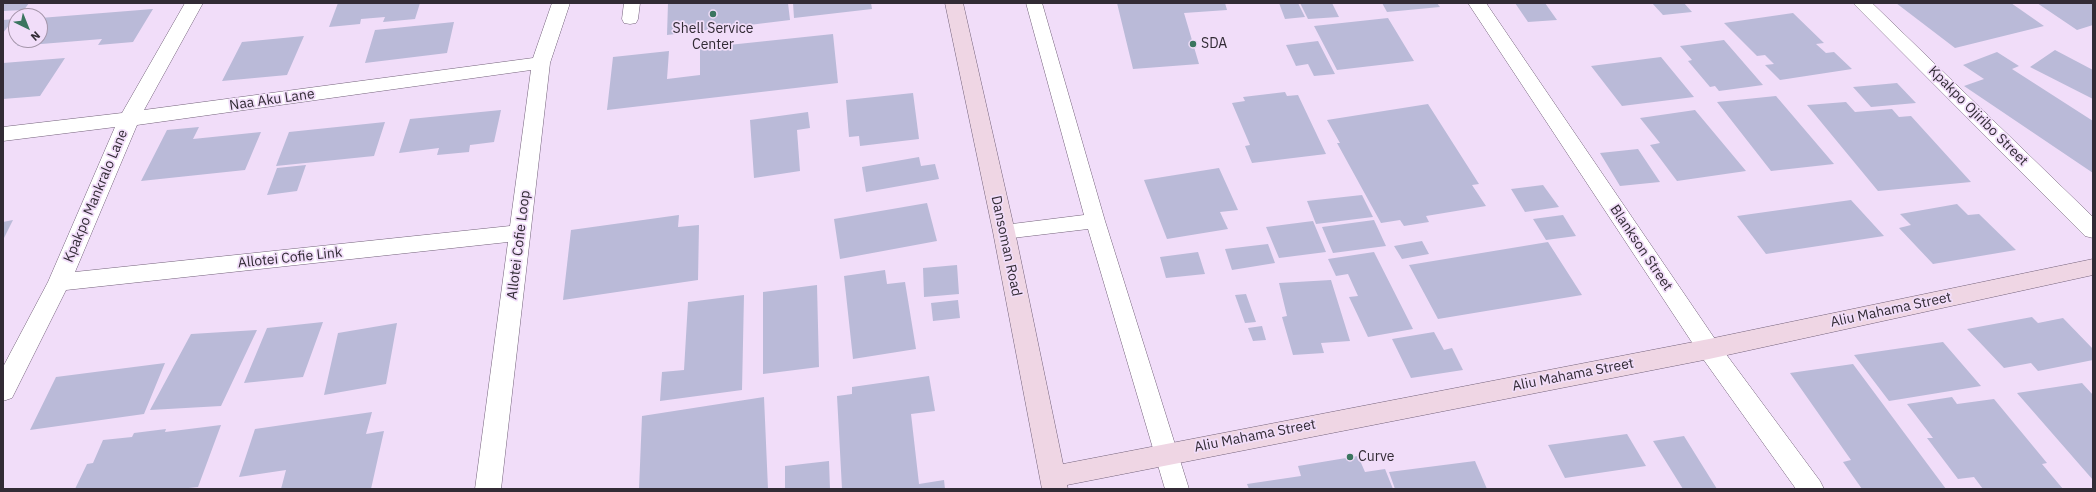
<!DOCTYPE html>
<style>
body{margin:0}
#map{position:relative;width:2096px;height:492px;overflow:hidden;background:#f1ddf9;font-family:"IBM Plex Sans",sans-serif}
canvas{display:block}
.frame{position:absolute;inset:0;border:4px solid #322b35;pointer-events:none}
.north{position:absolute;left:8px;top:8px;width:40px;height:40px;box-sizing:border-box;background:#f1ddf9;border:1px solid #a596ab;border-radius:50%;rotate:137deg;font-size:11px;font-weight:700;line-height:16px;text-align:center;color:#322b35}
.north::after{content:'';display:block;margin:auto;width:14px;height:18px;background:#3b755f;clip-path:polygon(50% 0,100% 100%,50% 72%,0 100%)}
</style>
<div id="map">
<canvas width="2096" height="492"></canvas>
<div class="frame"></div>
<div class="north">N</div>
</div>
<script>
const c = document.querySelector('canvas').getContext('2d');
c.lineJoin = 'round';
function fillPath(path, color) {
  c.fillStyle = color;
  c.fill(path, 'evenodd');
}
function shape(rows) {
  const path = new Path2D();
  for (const r of rows) {
    path.moveTo(r[0], r[1]);
    for (let i = 2; i < r.length; i += 2) path.lineTo(r[i], r[i + 1]);
  }
  return path;
}
function strokePath(path, color, width, dash) {
  c.strokeStyle = color;
  c.lineWidth = width;
  c.lineCap = dash ? 'butt' : 'round';
  c.setLineDash(dash || []);
  c.stroke(path);
}
function write(font, color, halo, rows, align = 'center') {
  c.font = font + ' "IBM Plex Sans",sans-serif';
  c.lineWidth = 3.5;
  c.setLineDash([]);
  c.textBaseline = 'middle';
  c.strokeStyle = halo;
  c.fillStyle = color;
  for (const [text, x, y, turn = 0] of rows) {
    c.save();
    c.translate(x, y);
    c.rotate((+turn || 0) * Math.PI / 180);
    c.textAlign = isNaN(turn) ? turn : align;
    if (halo) c.strokeText(text, 0, 0);
    c.fillText(text, 0, 0);
    c.restore();
  }
}
const building = shape([
 [3,3,29,3,24,10,3,11],
 [338,3,420,3,415,19,383,22,385,17,361,19,360,24,329,27],
 [668,3,788,3,790,20,667,35],
 [793,3,871,3,872,9,794,18],
 [1117,3,1225,3,1227,10,1184,13,1199,64,1133,69],
 [1279,3,1298,3,1305,17,1285,19],
 [1300,3,1332,3,1339,17,1308,19],
 [1382,3,1437,3,1440,7,1387,12],
 [1515,3,1545,3,1557,20,1528,22],
 [1652,3,1684,3,1692,12,1663,15],
 [1896,3,2011,3,2044,26,1955,48],
 [2037,3,2093,3,2093,25,2077,30],
 [153,9,133,42,98,45,102,39,17,46,21,40,40,40,40,18],
 [1793,13,1824,43,1816,44,1826,53,1834,52,1852,69,1780,80,1765,65,1774,64,1765,55,1757,56,1724,23],
 [1388,18,1414,61,1337,70,1314,26],
 [14,19,3,33,3,20],
 [454,22,447,53,365,63,375,30],
 [833,34,838,83,607,110,613,57,669,51,667,79,700,75,700,48],
 [304,36,287,75,222,81,242,42],
 [1724,40,1763,85,1719,91,1715,86,1710,87,1688,61,1692,60,1680,46],
 [1318,41,1335,74,1314,76,1308,64,1296,66,1286,45],
 [2055,50,2093,70,2093,99,2030,67],
 [1997,52,2019,66,2012,69,2093,121,2093,173,1964,86,1984,79,1963,65],
 [1661,57,1694,97,1622,106,1591,66],
 [65,58,40,96,3,99,3,63],
 [1897,83,1916,103,1871,107,1853,87],
 [1285,92,1287,96,1298,95,1326,154,1252,163,1245,146,1250,145,1232,103,1245,101,1243,97],
 [913,93,919,139,860,146,859,136,849,137,846,100],
 [1776,96,1834,164,1771,171,1717,102],
 [1846,102,1855,112,1892,109,1899,117,1911,116,1971,182,1878,191,1807,105],
 [1428,104,1479,184,1472,185,1486,206,1426,216,1429,222,1404,226,1400,220,1381,223,1337,143,1340,143,1327,120],
 [501,110,494,142,470,145,469,152,437,155,439,148,399,153,410,119],
 [1695,110,1746,171,1677,181,1650,145,1660,143,1640,118],
 [808,112,810,128,797,130,800,171,754,178,750,120],
 [385,122,374,156,276,166,289,132],
 [199,127,193,139,261,132,245,170,141,181,167,130],
 [1638,149,1660,182,1620,186,1600,153],
 [919,157,921,166,935,164,939,179,866,192,862,167],
 [306,165,297,191,267,195,277,168],
 [1219,168,1238,210,1220,212,1228,229,1167,239,1144,180],
 [1543,185,1559,207,1525,212,1511,189],
 [1362,195,1373,217,1316,224,1307,201],
 [1851,200,1884,236,1766,254,1737,216],
 [927,203,937,241,840,259,834,219],
 [1957,204,1968,215,1979,214,2016,250,1933,264,1899,228,1911,225,1900,214],
 [679,215,678,227,699,225,698,280,563,300,571,230],
 [1563,215,1576,236,1546,240,1533,219],
 [13,220,3,240,3,222],
 [1374,220,1386,246,1333,253,1322,227],
 [1313,221,1326,252,1279,258,1266,227],
 [1422,241,1429,254,1402,259,1394,246],
 [1548,242,1582,295,1438,319,1409,265],
 [1268,244,1275,263,1232,270,1225,249],
 [1198,252,1205,274,1166,278,1160,257],
 [1374,252,1413,329,1368,337,1349,297,1358,296,1348,274,1336,276,1328,259],
 [957,265,959,294,924,297,923,268],
 [885,270,887,284,905,282,916,349,853,359,844,276],
 [1331,280,1350,341,1321,343,1324,353,1293,355,1282,317,1287,316,1279,283],
 [817,285,819,367,763,374,763,292],
 [1246,294,1256,322,1245,323,1235,295],
 [744,295,742,390,660,401,662,372,684,370,688,302],
 [958,300,960,318,933,321,931,303],
 [2032,317,2038,323,2063,318,2093,349,2093,360,2038,371,2031,363,2004,368,1967,329],
 [323,322,303,377,244,383,267,328],
 [397,323,386,384,324,395,338,333],
 [1262,326,1266,340,1253,341,1248,328],
 [257,330,221,406,150,410,191,334],
 [1434,332,1444,350,1452,348,1463,370,1411,378,1392,339],
 [1943,342,1981,386,1889,401,1854,355],
 [165,363,144,414,30,430,56,377],
 [1853,364,1946,489,1862,489,1843,462,1851,460,1790,373],
 [929,376,935,411,911,414,919,484,944,480,945,489,842,489,837,396,852,394,852,387],
 [2082,383,2093,395,2093,480,2017,393],
 [764,397,768,489,639,489,642,416],
 [1952,397,1957,404,1994,399,2047,463,2042,464,2063,489,1983,489,1974,477,1958,479,1927,438,1933,438,1907,404],
 [372,412,366,434,384,431,371,489,281,489,286,470,239,477,255,429],
 [221,425,198,487,179,489,75,489,87,464,93,463,103,440,132,437,134,433,166,429,165,432],
 [1627,434,1646,466,1565,478,1548,445],
 [1684,436,1717,489,1683,489,1653,441],
 [1358,456,1365,472,1385,469,1393,489,1249,489,1247,484,1301,476,1298,466],
 [829,461,830,489,785,489,785,466],
 [1475,461,1487,489,1395,489,1389,472]
]);
const lane = shape([
 [624,3,640,3,638,19,636,23,630,24,624,23,622,19,624,3],
 [1026,3,1042,3,1105,221,1189,489,1165,489,1088,229,1004,239,997,237,994,232,997,227,1004,225,1084,215,1026,3]
]);
const street = shape([
 [185,3,203,3,144,110,533,58,552,3,570,3,550,63,501,489,475,489,508,242,66,290,12,398,3,401,3,367,48,282,115,127,3,141,3,127,122,113,185,3],
 [531,70,510,226,75,272,137,125,531,70],
 [1468,3,1486,3,1717,342,1820,481,1824,489,1796,489,1701,356,1468,3],
 [1853,3,1872,3,2093,217,2093,238,2085,236,1853,3]
]);
const secondary = shape([
 [945,3,963,3,1015,232,1063,464,1709,339,2093,259,2093,275,1709,359,1067,485,1068,489,1042,489,993,232,945,3]
]);
const markers = [
 [713,14,4,"#3b755f"],
 [1193,44,4,"#3b755f"],
 [1350,457,4,"#3b755f"]
];
const poiNames = [
 ["Shell Service",713,29,"center"],
 ["Center",713,45,"center"],
 ["SDA",1201,44],
 ["Curve",1358,457]
];
const streetNames = [
 ["Naa Aku Lane",272,100,-8],
 ["Kpakpo Ojiribo Street",1978,116,45],
 ["Kpakpo Mankralo Lane",96,196,-67],
 ["Allotei Cofie Loop",519,245,-83],
 ["Dansoman Road",1006,246,78],
 ["Blankson Street",1641,248,56],
 ["Allotei Cofie Link",290,258,-6],
 ["Aliu Mahama Street",1891,310,-12],
 ["Aliu Mahama Street",1573,375,-11],
 ["Aliu Mahama Street",1255,436,-11]
];
fillPath(building, '#babad8');
strokePath(lane, '#73627a', 1);
strokePath(street, '#73627a', 1);
strokePath(secondary, '#73627a', 1);
fillPath(lane, '#fff');
fillPath(street, '#fff');
fillPath(secondary, '#efd6e4');
for (const [x, y, r, color] of markers) {
  const dot = new Path2D();
  dot.arc(x, y, r, 0, 2 * Math.PI);
  c.fillStyle = color;
  c.fill(dot);
  strokePath(dot, '#f1ddf9', 1.5);
}
write('14px', '#322b35', '#f1ddf9', poiNames, 'left');
write('14px', '#322b35', '#f1ddf9', streetNames);
</script>
